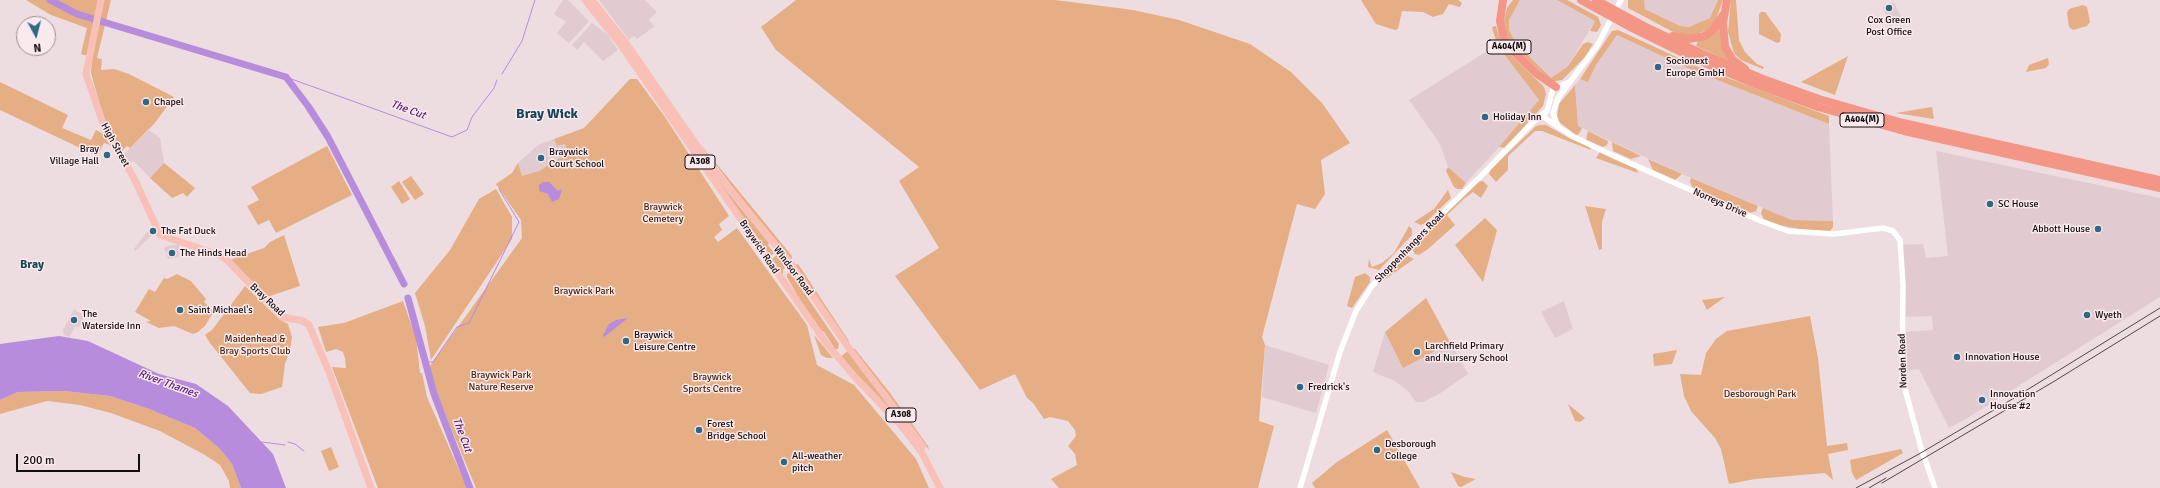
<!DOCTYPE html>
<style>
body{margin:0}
#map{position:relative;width:2160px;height:488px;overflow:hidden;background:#eddce0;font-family:Signika,sans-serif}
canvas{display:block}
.north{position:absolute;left:16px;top:16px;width:40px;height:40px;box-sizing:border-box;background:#fae9ed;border:1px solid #9d9194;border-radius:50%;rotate:173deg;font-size:11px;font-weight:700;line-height:16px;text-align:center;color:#120d0e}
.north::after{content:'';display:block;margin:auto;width:14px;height:18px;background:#2d6981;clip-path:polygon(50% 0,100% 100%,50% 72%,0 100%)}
.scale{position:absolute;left:16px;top:454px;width:124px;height:18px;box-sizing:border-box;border:2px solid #120d0e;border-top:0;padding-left:5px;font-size:12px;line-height:14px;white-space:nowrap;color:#120d0e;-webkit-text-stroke:3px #fae9ed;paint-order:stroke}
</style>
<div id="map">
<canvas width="2160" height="488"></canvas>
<div class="north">N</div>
<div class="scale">200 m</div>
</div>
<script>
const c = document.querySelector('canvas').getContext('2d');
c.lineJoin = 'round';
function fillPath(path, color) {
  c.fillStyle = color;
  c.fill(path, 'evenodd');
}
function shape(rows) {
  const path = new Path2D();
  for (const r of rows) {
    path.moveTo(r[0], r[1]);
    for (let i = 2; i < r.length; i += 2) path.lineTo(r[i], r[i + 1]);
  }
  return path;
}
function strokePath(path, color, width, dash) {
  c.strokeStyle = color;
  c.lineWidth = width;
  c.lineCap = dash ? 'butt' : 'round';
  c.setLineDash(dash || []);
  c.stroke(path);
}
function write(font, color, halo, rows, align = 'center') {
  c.font = font + ' Signika,sans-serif';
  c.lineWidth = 3;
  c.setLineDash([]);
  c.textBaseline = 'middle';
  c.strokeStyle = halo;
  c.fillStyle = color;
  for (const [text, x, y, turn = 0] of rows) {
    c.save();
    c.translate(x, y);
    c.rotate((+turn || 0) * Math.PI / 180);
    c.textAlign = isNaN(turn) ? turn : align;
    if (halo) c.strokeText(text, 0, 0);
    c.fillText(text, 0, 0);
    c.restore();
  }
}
const built = shape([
 [563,0,568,0,589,21,569,43,557,33,566,22,554,14],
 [599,0,645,0,657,12,648,20,655,26,637,39,634,36,629,40],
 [1520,0,1557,0,1595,21,1568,66,1551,78,1516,43,1509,30,1509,20],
 [1644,0,1718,0,1710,18,1689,27,1680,26,1645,9],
 [1894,2,1902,19,1890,25,1883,7],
 [592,23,608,35,618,50,603,61,584,42,577,50,572,45],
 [1617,35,1692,70,1829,124,1833,221,1792,220,1682,174,1578,126,1575,85,1580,79,1588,82,1596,65],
 [1497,45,1539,100,1526,118,1466,183,1448,167,1440,144,1409,100],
 [149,130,160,138,164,163,150,178,134,161,130,164,124,154],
 [554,139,557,146,565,144,568,153,539,171,522,176,518,163,538,145],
 [1936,151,2160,198,2160,297,1969,417,1949,428,1919,369,1905,371,1904,332,1933,330,1932,316,1905,317,1901,245,1923,244,1926,258,1948,256],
 [154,227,157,233,152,235,135,251,134,249,147,232],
 [173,245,179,245,179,257,168,259,164,247],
 [1426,298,1468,374,1439,394,1423,402,1416,402,1408,391,1395,381,1373,372,1385,332],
 [1564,301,1573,329,1555,338,1541,312],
 [74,309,84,316,79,327,75,326,70,337,64,335,63,330],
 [1265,345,1329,365,1316,413,1262,397]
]);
const green = shape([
 [26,0,111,0,97,58,102,59,101,70,114,69,129,74,174,97,154,124,130,148,127,146,122,151,107,130,91,73,92,57,81,54,87,28,51,15],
 [796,0,1055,0,1133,10,1179,20,1250,44,1291,72,1322,103,1350,143,1321,160,1325,194,1315,209,1297,204,1262,337,1265,345,1259,421,1274,426,1258,488,1059,488,1051,479,1077,465,1075,454,1068,446,1076,436,1075,430,1068,421,1050,417,1044,419,1033,403,1027,398,1015,374,980,390,895,276,939,248,899,181,919,167,776,50,761,27],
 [1361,0,1458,0,1462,3,1460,7,1449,4,1443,14,1433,17,1423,12,1402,11,1398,29,1395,30,1376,24],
 [1513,0,1520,0,1509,20,1509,30,1516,43,1551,78,1568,66,1583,44,1588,42,1593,44,1584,58,1562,80,1552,82,1513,46,1506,34,1504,21,1507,8],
 [1557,0,1567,0,1598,17,1601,25,1597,32,1590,31,1595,21],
 [1644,0,1645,9,1680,26,1689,27,1710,18,1718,0,1723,0,1715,22,1709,30,1688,36,1677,34,1628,8,1628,0],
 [1731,0,1736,0,1739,40,1745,52,1757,64,1764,67,1763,69,1741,60,1734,53,1728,32],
 [2083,5,2087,7,2090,22,2087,26,2073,30,2069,27,2067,13,2069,9],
 [1761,12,1765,12,1781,34,1780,42,1777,43,1759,34,1759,14],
 [1720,21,1732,62,1696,46,1698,40],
 [1496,26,1501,42,1510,54,1544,87,1546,94,1543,106,1505,148,1499,147,1539,100,1497,45,1492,27],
 [1618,30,1696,66,1829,116,1829,124,1692,70,1617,35,1596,65,1588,82,1580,79,1612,31],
 [1848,56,1835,95,1801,82],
 [2048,58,2049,64,2046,68,2026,72,2029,65],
 [630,79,637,79,665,117,729,216,719,224,722,230,714,237,718,242,737,228,807,325,817,365,854,385,916,459,929,488,476,488,427,370,522,238,521,220,496,184,512,173,518,163,522,176,539,171,568,153,565,144,557,146,554,139,584,128],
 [0,82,68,115,62,128,91,140,96,130,103,134,110,145,104,143,97,156,0,110],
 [1575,85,1578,126,1582,128,1579,134,1576,135,1558,121,1557,117,1559,104],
 [1932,107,1934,119,1896,113],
 [1540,125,1546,125,1569,138,1590,147,1591,150,1542,131,1535,131,1508,156,1508,170,1496,182,1489,174,1491,169,1536,126],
 [1588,131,1608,141,1607,145,1603,147,1586,140],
 [697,140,792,256,791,260,788,260],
 [1612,142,1641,156,1631,159,1613,151],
 [692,143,725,189,769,243,768,245,774,253,769,258],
 [327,146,352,195,276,233,269,220,258,225,247,206,259,200,251,187],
 [1600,152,1636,168,1638,173,1596,158],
 [1648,159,1682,174,1675,180,1653,170],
 [164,163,195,188,187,197,183,193,172,198,150,178],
 [1448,167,1466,183,1462,189,1457,189,1454,187,1446,171],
 [411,176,424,194,415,200,402,182],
 [1691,178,1758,206,1756,211,1751,213,1693,188,1690,182],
 [399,181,410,199,402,204,391,187],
 [1483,181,1488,186,1481,198,1473,192,1465,198,1447,215,1455,225,1428,249,1419,255,1415,254,1411,247,1477,182],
 [496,189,512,217,512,239,431,360,425,326,415,293,450,250,479,199],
 [1448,190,1451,198,1425,223,1421,225,1414,222,1434,209],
 [1585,206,1606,209,1602,222,1602,249,1599,250],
 [1763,208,1792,220,1833,221,1833,227,1830,231,1810,231,1778,225,1764,220,1761,213],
 [1485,218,1497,230,1483,282,1455,245],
 [1409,226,1412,229,1412,235,1379,270,1368,267,1369,259,1372,267,1382,263,1394,253],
 [284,235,300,286,267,297,230,260,264,248,270,242],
 [778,254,787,265,783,270,783,278,771,260],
 [1404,254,1414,259,1377,285],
 [798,264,849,341,848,343,794,265],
 [790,272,839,344,838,349,835,349,824,332,814,325,787,277,787,274],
 [1365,273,1370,277,1370,282,1352,308,1347,306,1355,277],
 [177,274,191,281,206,299,204,302,214,311,205,326,198,332,193,334,174,326,159,328,146,322,151,321,135,312,149,289,155,292,164,278,167,279],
 [245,286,279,319,288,324,292,337,290,350,285,364,282,387,261,394,250,393,210,343,205,335,212,330],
 [1725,297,1707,310,1702,300],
 [1426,298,1450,343,1403,368,1385,332],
 [403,301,416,338,420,373,422,373,427,397,467,488,378,488,332,367,346,368,345,358,343,352,336,349,326,352,318,327,344,323],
 [1810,316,1818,358,1827,446,1847,443,1848,450,1828,454,1833,480,1825,473,1755,479,1729,484,1721,449,1715,438,1691,411,1684,396,1680,374,1701,375,1706,353,1716,339,1727,331],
 [814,335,833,358,827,358,821,355],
 [851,348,855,349,890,393,928,446,929,450,888,394],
 [1677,350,1672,364,1654,366,1653,354],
 [848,351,915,440,840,357],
 [64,391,110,396,149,409,195,428,220,449,232,464,241,488,230,488,229,481,220,465,205,455,160,431,111,413,80,405,47,401,0,414,0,400,18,392],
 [1568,404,1585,418,1580,422,1575,421],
 [1387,430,1420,488,1315,488,1312,483,1337,462],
 [331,447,339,467,329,471,321,451],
 [1901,449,1903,453,1856,480,1852,473,1850,460],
 [1451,472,1465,477,1476,479,1461,487,1458,486]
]);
const water = shape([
 [543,182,549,182,558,191,562,189,559,199,552,202,548,194,539,191,539,185],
 [628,318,604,337,603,335,609,324,616,320],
 [59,336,88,341,159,374,196,384,228,406,273,454,286,488,241,488,232,464,220,449,195,428,149,409,110,396,64,391,18,392,0,400,0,344]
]);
const stream = shape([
 [502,74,522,41,535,0],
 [286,77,452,137,467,130,472,117,494,88,497,80],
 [426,362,433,362,457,327,469,323,519,222,499,189],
 [262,442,285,445],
 [288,442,295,444,304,451]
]);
const river = shape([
 [50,0,77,14,286,77,308,106,328,137,404,284],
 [408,298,434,394,470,488]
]);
const minor = shape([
 [1569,82,1553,89,1547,111,1544,113,1545,118,1572,136,1616,157,1761,221,1788,231,1834,234,1883,228,1893,231,1900,240,1903,285,1902,378,1921,448,1935,488],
 [1557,124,1553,113,1558,98,1597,46,1621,0],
 [1300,488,1340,352,1356,311,1372,286,1423,232,1481,176,1533,122,1544,113]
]);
const major = shape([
 [101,0,86,74,106,132,134,178,160,235,219,255,227,260,282,317,303,321,309,325,329,372,371,488],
 [585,0,621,45,826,343,855,377,900,424,921,451,940,488],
 [592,0,626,43,711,166,791,264,848,347,923,446]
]);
const highway = shape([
 [1503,0,1500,21,1504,39,1513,51,1537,74,1556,87],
 [1581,0,1632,28,1693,58,1755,84,1818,107,1904,131,2160,188],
 [1596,0,1644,26,1703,54,1763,79,1819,99,1903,123,2160,180],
 [1727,0,1723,23,1725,47,1733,60,1745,69],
 [1673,36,1689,39,1705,36,1713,30,1723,15]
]);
const rail = shape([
 [1882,483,2053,382,2160,316],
 [1856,488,1919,454,2009,401,2160,308],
 [1869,488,1886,478]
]);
const markers = [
 [1889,8,4,"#2d6981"],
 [1658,67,4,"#2d6981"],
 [146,102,4,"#2d6981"],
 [1485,117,4,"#2d6981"],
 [107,155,4,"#2d6981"],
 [541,158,4,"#2d6981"],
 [1990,204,4,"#2d6981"],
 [2098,229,4,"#2d6981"],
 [153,231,4,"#2d6981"],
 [172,253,4,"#2d6981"],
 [180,310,4,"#2d6981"],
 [2087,315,4,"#2d6981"],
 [74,320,4,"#2d6981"],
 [626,341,4,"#2d6981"],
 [1417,352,4,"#2d6981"],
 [1957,357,4,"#2d6981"],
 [1300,387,4,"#2d6981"],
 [1982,400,4,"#2d6981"],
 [699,430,4,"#2d6981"],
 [1377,450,4,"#2d6981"],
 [784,462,4,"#2d6981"]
];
const shields = [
 [1509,47,44],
 [1862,120,44],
 [700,162,30],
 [901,415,30]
];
const shieldNames = [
 ["A404(M)",1509,47],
 ["A404(M)",1862,120],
 ["A308",700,162],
 ["A308",901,415]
];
const poiNames = [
 ["Cox Green",1889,20,"center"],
 ["Post Office",1889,32,"center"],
 ["Socionext",1666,61],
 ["Europe GmbH",1666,73],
 ["Chapel",154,102],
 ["Holiday Inn",1493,117],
 ["Bray",99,149,"right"],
 ["Village Hall",99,161,"right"],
 ["Braywick",549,152],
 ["Court School",549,164],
 ["SC House",1998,204],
 ["Abbott House",2090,229,"right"],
 ["The Fat Duck",161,231],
 ["The Hinds Head",180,253],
 ["Saint Michael's",188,310],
 ["The",82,314],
 ["Waterside Inn",82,326],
 ["Wyeth",2095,315],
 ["Braywick",634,335],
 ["Leisure Centre",634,347],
 ["Larchfield Primary",1425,346],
 ["and Nursery School",1425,358],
 ["Innovation House",1965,357],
 ["Fredrick's",1308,387],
 ["Innovation",1990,394],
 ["House #2",1990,406],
 ["Forest",707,424],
 ["Bridge School",707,436],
 ["Desborough",1385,444],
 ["College",1385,456],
 ["All-weather",792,456],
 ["pitch",792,468]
];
const streetNames = [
 ["High Street",115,145,61],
 ["Norreys Drive",1720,203,24],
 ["Braywick Road",759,247,56],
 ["Shoppenhangers Road",1410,247,-46],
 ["Windsor Road",793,271,53],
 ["Bray Road",267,300,43],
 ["Norden Road",1903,361,-92]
];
const parkNames = [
 ["Braywick",663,207],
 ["Cemetery",663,219],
 ["Braywick Park",584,291],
 ["Maidenhead &",255,339],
 ["Bray Sports Club",255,351],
 ["Braywick Park",501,375],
 ["Nature Reserve",501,387],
 ["Braywick",712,377],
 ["Sports Centre",712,389],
 ["Desborough Park",1760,394]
];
const waterNames = [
 ["The Cut",408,110,20],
 ["River Thames",168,384,20],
 ["The Cut",462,435,69]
];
const quarterNames = [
 ["Bray",32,265]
];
const districtNames = [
 ["Bray Wick",547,114]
];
fillPath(built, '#e2cbd0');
fillPath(green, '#e6ae84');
fillPath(water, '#b78cdc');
strokePath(stream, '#b78cdc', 1);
strokePath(river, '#b78cdc', 7);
strokePath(minor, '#fff', 5.5);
strokePath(major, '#f8c0b6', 7);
strokePath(highway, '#f49686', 8);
strokePath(rail, '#4f4749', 1);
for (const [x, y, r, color] of markers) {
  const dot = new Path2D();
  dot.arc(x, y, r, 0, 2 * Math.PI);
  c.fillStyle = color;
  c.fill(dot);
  strokePath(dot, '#fae9ed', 1.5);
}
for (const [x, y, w] of shields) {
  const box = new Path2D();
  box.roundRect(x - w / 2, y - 7, w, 14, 3);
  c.fillStyle = '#fae9ed';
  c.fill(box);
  strokePath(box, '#120d0e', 1);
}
write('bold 9px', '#120d0e', null, shieldNames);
write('10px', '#120d0e', '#fae9ed', poiNames, 'left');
write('10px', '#120d0e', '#fae9ed', streetNames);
write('10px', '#45250b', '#fae9ed', parkNames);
write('italic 11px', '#571e7c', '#fae9ed', waterNames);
write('bold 12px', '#144658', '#fae9ed', quarterNames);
write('bold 14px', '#144658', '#fae9ed', districtNames);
</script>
